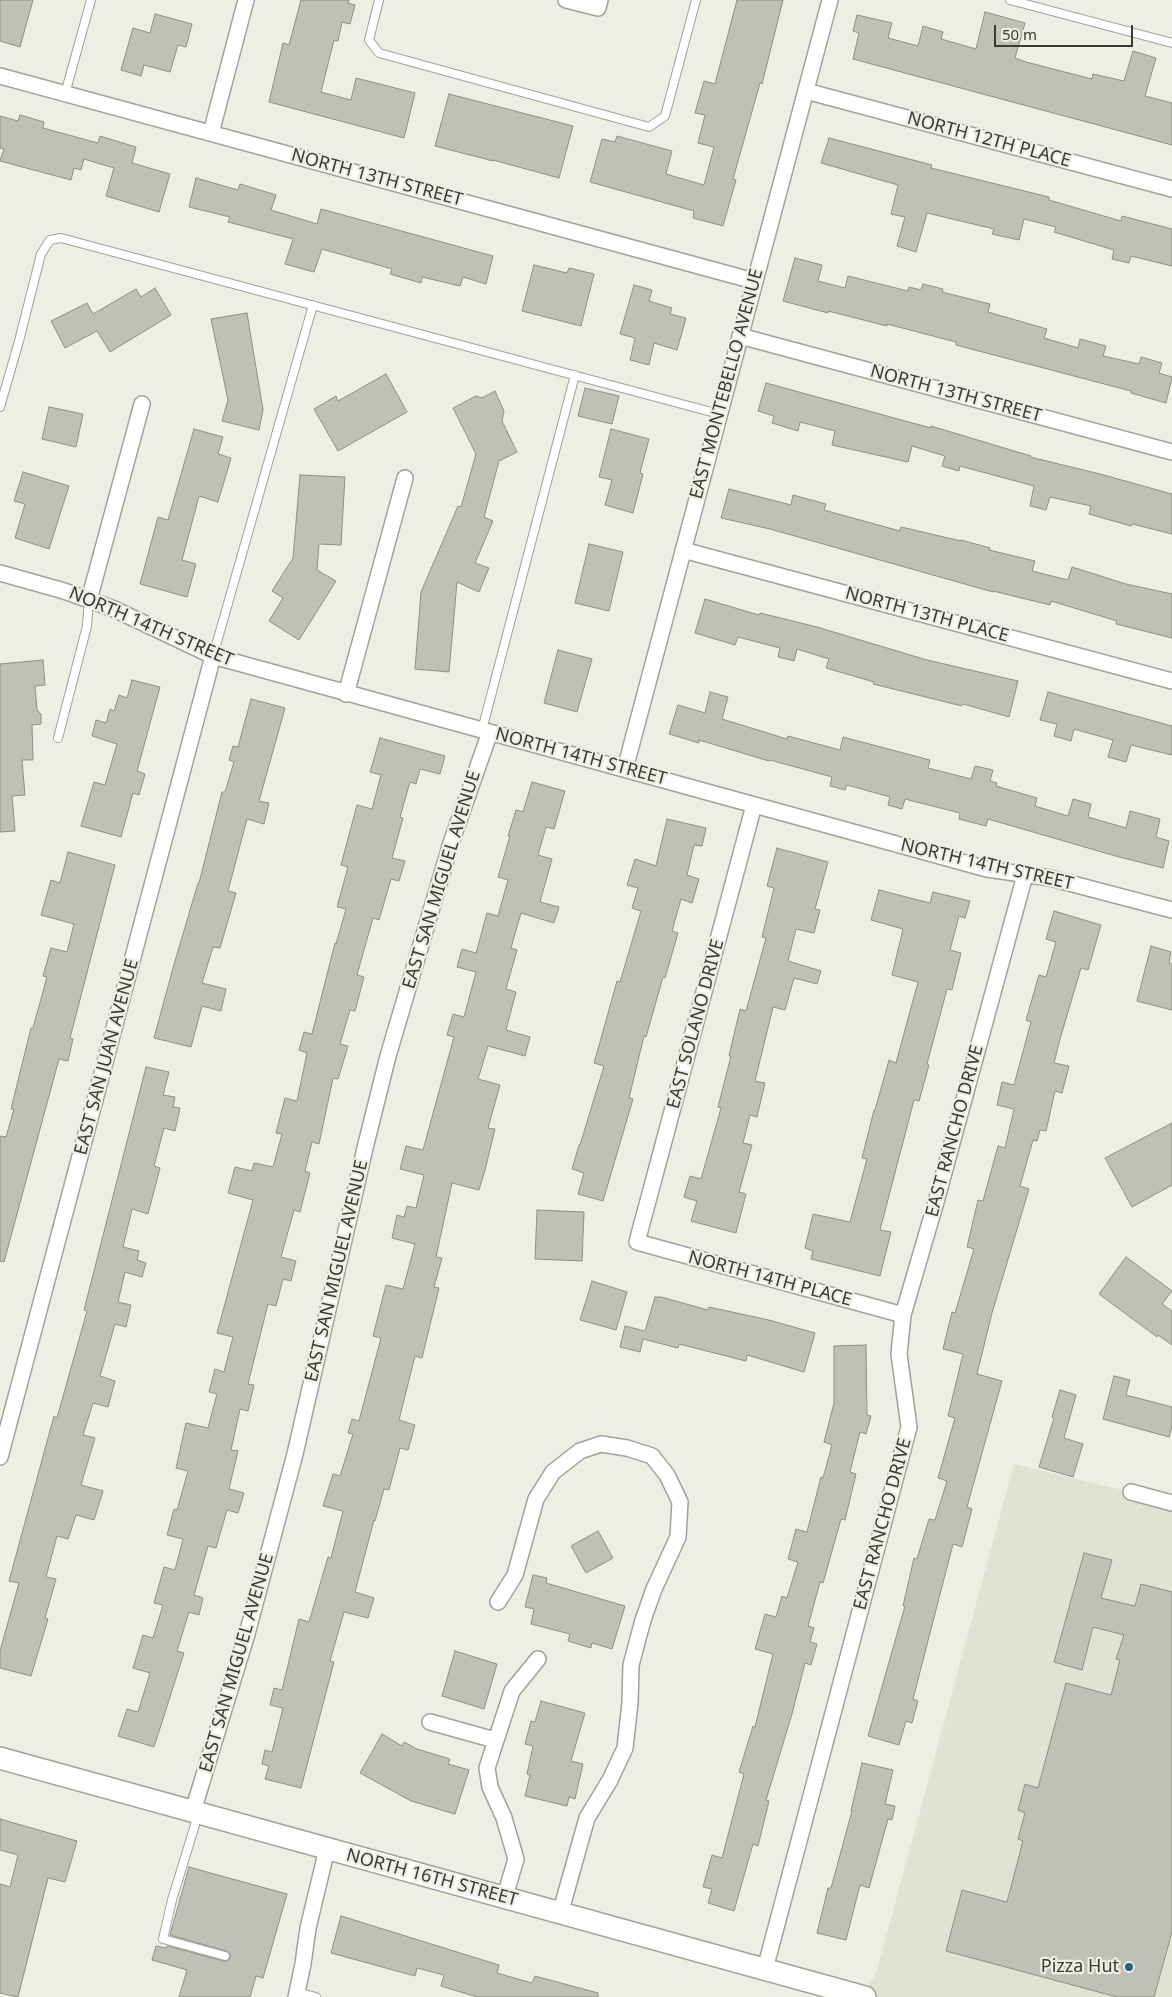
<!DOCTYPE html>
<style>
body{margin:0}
#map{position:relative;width:1172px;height:1997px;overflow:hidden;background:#edeee4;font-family:"Noto Sans",sans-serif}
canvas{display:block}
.scale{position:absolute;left:994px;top:25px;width:139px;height:22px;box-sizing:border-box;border:2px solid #3a3a36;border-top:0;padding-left:6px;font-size:15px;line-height:18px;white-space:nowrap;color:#3a3a36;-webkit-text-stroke:4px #edeee4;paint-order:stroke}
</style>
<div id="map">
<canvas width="1172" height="1997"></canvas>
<div class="scale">50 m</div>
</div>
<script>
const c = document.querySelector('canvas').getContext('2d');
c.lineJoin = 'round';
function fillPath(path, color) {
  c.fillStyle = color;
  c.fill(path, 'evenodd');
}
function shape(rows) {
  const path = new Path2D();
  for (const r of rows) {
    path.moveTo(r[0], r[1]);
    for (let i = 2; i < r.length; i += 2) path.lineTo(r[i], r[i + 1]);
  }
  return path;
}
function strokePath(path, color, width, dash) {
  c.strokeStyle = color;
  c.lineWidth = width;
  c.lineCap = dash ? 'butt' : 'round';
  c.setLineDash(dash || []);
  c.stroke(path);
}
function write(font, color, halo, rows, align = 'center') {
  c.font = font + ' "Noto Sans",sans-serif';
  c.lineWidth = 4.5;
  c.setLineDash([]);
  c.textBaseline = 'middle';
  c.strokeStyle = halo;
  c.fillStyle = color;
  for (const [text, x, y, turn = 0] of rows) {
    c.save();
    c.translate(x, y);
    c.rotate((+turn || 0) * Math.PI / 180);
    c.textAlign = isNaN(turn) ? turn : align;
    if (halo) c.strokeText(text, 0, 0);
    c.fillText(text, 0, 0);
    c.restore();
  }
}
const built = shape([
 [1014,1464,1172,1502,1172,1997,861,1997,876,1974]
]);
const building = shape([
 [0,0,33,0,20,47,0,41,0,0],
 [301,0,349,0,348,3,355,5,350,24,342,22,338,41,334,40,321,92,351,100,356,78,415,93,404,138,269,102,283,43,289,45,301,0],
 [737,0,783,0,762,84,760,83,733,179,736,180,723,226,693,218,694,211,590,182,602,139,615,142,617,136,672,151,666,174,704,185,714,147,698,143,705,115,695,113,704,81,715,84,737,0],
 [985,12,1025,23,1015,58,1026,62,1092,79,1093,74,1124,81,1133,51,1156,58,1145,96,1172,103,1172,145,853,59,859,33,853,31,857,15,892,23,888,38,918,46,923,26,943,32,941,39,976,49,985,12],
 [155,14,192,24,186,47,178,45,170,72,144,65,141,76,121,70,133,28,150,33,155,14],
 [449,94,573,126,559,178,493,160,493,161,435,146,449,94],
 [20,115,44,122,43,128,98,143,100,136,136,147,132,163,170,174,159,212,106,196,114,168,84,159,81,170,74,168,71,180,0,161,4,149,0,148,0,116,18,121,20,115],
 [829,138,932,165,931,168,1049,197,1049,200,1121,221,1122,216,1172,229,1172,266,1131,256,1129,263,1112,259,1114,250,1054,232,1056,227,1024,219,1019,240,992,234,994,229,927,213,916,252,897,246,905,217,891,214,898,185,821,163,829,138],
 [196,178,238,190,240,184,276,195,271,210,317,224,321,209,493,256,486,284,463,277,460,286,422,277,421,283,390,274,392,269,322,249,314,272,285,264,293,239,228,222,230,217,189,207,196,178],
 [795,258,822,265,818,281,845,288,848,276,908,291,909,287,921,290,923,284,943,289,942,292,990,304,988,312,1047,329,1044,338,1078,348,1080,339,1106,346,1103,356,1139,364,1141,357,1162,363,1159,373,1172,377,1166,403,1131,393,1131,391,956,345,956,342,887,324,887,326,828,311,828,313,783,301,795,258],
 [534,265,567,273,569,268,594,274,581,326,522,311,534,265],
 [634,285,652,290,649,301,672,308,670,314,686,318,677,350,654,343,649,365,630,360,635,338,620,334,634,285],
 [155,288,171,315,110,352,97,331,65,348,51,321,87,303,93,314,136,289,141,297,155,288],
 [247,313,263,410,259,430,222,421,228,400,211,319,247,313],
 [386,374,407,412,338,451,314,409,336,396,338,401,386,374],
 [766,383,931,428,931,426,1031,456,1030,457,1100,474,1172,494,1172,534,1132,524,1131,526,1089,514,1091,506,1050,497,1046,510,1030,506,1034,486,960,466,959,471,942,466,945,456,912,446,908,462,832,445,835,431,800,422,798,431,772,423,774,416,758,411,766,383],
 [585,388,619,396,612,424,578,416,585,388],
 [495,391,504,411,502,421,517,452,499,461,484,517,493,521,475,563,489,568,479,592,457,582,449,672,415,669,421,592,458,506,461,507,476,454,453,408,476,396,482,398,495,391],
 [49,407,83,414,76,447,42,439,49,407],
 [194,429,223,437,218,454,231,458,218,502,199,496,182,560,196,564,187,597,140,584,158,517,168,520,194,429],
 [611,429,649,439,640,473,643,474,633,513,605,505,612,480,599,477,611,429],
 [23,472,69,486,49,549,15,538,25,504,14,501,23,472],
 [300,475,345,477,341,545,319,544,317,570,336,581,299,640,269,621,283,598,272,591,293,558,300,475],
 [729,489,791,505,793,495,826,504,824,510,900,531,901,527,961,541,961,540,990,548,989,550,1035,561,1032,571,1068,580,1072,567,1126,584,1172,594,1172,638,1116,624,1117,621,1051,601,1050,605,993,591,993,592,770,529,721,518,729,489],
 [589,544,623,552,609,611,575,603,589,544],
 [705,599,759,615,760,613,817,627,927,660,1018,681,1009,717,963,704,962,706,873,684,874,682,826,668,829,659,797,649,794,661,778,657,780,648,738,637,735,645,695,633,705,599],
 [558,650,592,659,577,712,544,703,558,650],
 [43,660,45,685,35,686,37,710,41,714,41,724,32,725,33,760,22,760,25,795,12,796,15,831,0,832,0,664,43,660],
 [132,680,160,687,137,771,145,774,139,795,133,793,121,837,81,826,94,782,105,785,117,744,92,736,96,720,106,723,110,709,114,711,119,695,127,698,132,680],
 [710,692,728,697,722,719,787,739,788,736,840,750,843,737,930,760,928,768,971,779,975,766,993,770,990,781,997,783,996,786,1037,798,1035,806,1068,816,1073,799,1091,804,1088,817,1126,828,1130,811,1160,819,1156,837,1169,841,1163,868,1119,857,988,819,986,826,959,819,960,813,905,799,902,809,888,805,890,797,847,785,845,790,830,786,832,777,770,760,769,761,699,740,699,743,669,734,678,705,705,713,710,692],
 [1048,692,1172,726,1172,755,1131,745,1126,762,1108,757,1113,740,1074,729,1071,741,1054,736,1057,724,1040,720,1048,692],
 [251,699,285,708,259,801,269,803,264,824,247,819,228,891,236,893,220,948,213,947,202,983,226,989,221,1011,202,1006,191,1047,154,1038,173,968,198,883,199,883,222,792,225,792,234,762,229,760,233,746,238,747,251,699],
 [380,738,445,756,440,774,420,769,416,784,410,782,400,817,403,818,392,858,405,861,399,881,391,879,379,920,373,918,357,975,364,977,355,1011,350,1010,340,1044,348,1046,338,1079,333,1078,319,1144,312,1142,305,1171,310,1173,300,1212,294,1210,281,1257,296,1261,291,1281,283,1279,276,1306,268,1304,248,1384,254,1385,248,1411,240,1409,231,1450,238,1451,229,1489,244,1493,238,1513,227,1510,216,1548,208,1546,194,1595,203,1598,199,1615,189,1612,177,1651,184,1653,154,1747,118,1736,127,1709,138,1712,150,1673,133,1668,143,1635,153,1638,163,1605,154,1603,164,1567,175,1570,183,1539,167,1535,174,1509,177,1510,188,1471,176,1468,186,1423,208,1428,217,1394,209,1392,215,1369,224,1372,233,1337,217,1333,253,1200,228,1193,235,1167,252,1171,254,1163,273,1167,282,1134,276,1133,285,1098,297,1101,307,1053,299,1050,304,1032,312,1034,335,943,336,944,346,909,337,907,348,867,341,865,357,805,372,809,381,775,370,772,380,738],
 [532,782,565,791,554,829,546,827,538,855,552,859,540,902,559,907,554,923,521,913,511,948,517,950,506,989,516,992,506,1030,530,1037,525,1056,488,1046,478,1079,500,1085,488,1128,495,1129,485,1170,479,1190,452,1183,436,1257,442,1258,434,1287,439,1288,422,1358,415,1356,399,1420,415,1425,408,1450,400,1448,389,1490,384,1489,375,1521,374,1520,355,1592,374,1598,368,1618,344,1612,330,1661,334,1662,301,1788,265,1779,269,1766,262,1764,265,1750,272,1752,283,1708,270,1705,274,1688,282,1690,299,1619,309,1622,328,1557,331,1558,343,1511,323,1506,333,1474,340,1476,353,1434,348,1433,352,1419,359,1421,381,1338,373,1336,386,1285,403,1289,415,1244,392,1238,397,1215,404,1217,407,1206,416,1208,424,1175,400,1169,406,1146,423,1150,454,1037,447,1035,453,1014,464,1017,476,972,457,967,462,949,476,953,487,913,498,916,508,880,498,877,510,836,508,836,516,810,523,812,532,782],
 [667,819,706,828,702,846,694,845,687,875,699,879,692,903,681,899,672,931,678,933,665,978,663,977,646,1037,644,1036,629,1098,633,1099,603,1201,578,1194,584,1173,572,1169,579,1145,580,1145,604,1066,594,1063,600,1042,617,981,620,982,641,911,632,908,638,888,627,885,635,859,656,866,667,819],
 [777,848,828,862,815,909,820,910,814,933,796,929,788,961,821,971,817,984,794,978,785,1010,773,1007,755,1081,765,1083,757,1117,750,1115,743,1143,752,1145,739,1192,746,1194,736,1233,691,1221,697,1201,684,1197,690,1176,701,1179,721,1108,718,1107,731,1056,729,1056,740,1009,746,1011,766,938,762,937,774,888,767,886,777,848],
 [68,852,115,865,70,1038,73,1039,68,1061,59,1059,4,1262,0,1261,0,1136,6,1137,14,1109,11,1109,31,1028,33,1028,47,977,43,976,51,948,67,952,74,924,41,915,51,880,60,883,68,852],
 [879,890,930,903,933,892,970,901,965,918,959,916,950,950,961,953,952,990,947,989,927,1064,929,1065,919,1101,914,1100,880,1230,891,1232,880,1276,811,1259,813,1251,805,1248,813,1214,850,1222,867,1159,862,1158,874,1110,875,1110,889,1060,896,1063,918,982,892,975,903,929,871,920,879,890],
 [1054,911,1101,925,1088,970,1081,968,1060,1039,1054,1063,1069,1066,1062,1093,1055,1091,1046,1131,1040,1130,1037,1141,1033,1140,1020,1186,1029,1189,992,1313,977,1374,1002,1381,967,1507,972,1509,962,1547,953,1544,913,1699,918,1701,912,1723,906,1721,899,1745,868,1736,905,1606,903,1606,914,1558,917,1559,929,1519,935,1520,947,1481,938,1478,955,1418,948,1416,963,1354,943,1349,952,1312,955,1313,974,1249,967,1247,978,1200,983,1201,998,1146,1005,1148,1014,1109,997,1105,1002,1082,1014,1085,1031,1022,1026,1020,1039,975,1046,977,1056,942,1046,939,1054,911],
 [1151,946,1171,952,1169,963,1172,964,1172,1010,1137,1001,1151,946],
 [146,1067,169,1072,163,1095,175,1097,173,1107,180,1108,175,1131,164,1128,154,1166,160,1168,148,1214,132,1209,123,1247,139,1251,137,1260,146,1263,142,1277,125,1272,118,1302,131,1305,126,1327,115,1324,100,1376,115,1381,108,1407,93,1403,83,1435,95,1438,81,1485,103,1491,94,1520,76,1515,68,1539,57,1536,46,1577,56,1579,45,1618,48,1619,31,1676,0,1668,0,1651,19,1583,9,1581,54,1416,57,1418,87,1311,84,1310,146,1067],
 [1172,1123,1172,1185,1132,1207,1105,1158,1172,1123],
 [537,1210,584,1212,582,1261,535,1259,537,1210],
 [1126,1257,1172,1291,1162,1304,1172,1311,1172,1345,1158,1335,1157,1337,1099,1294,1126,1257],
 [592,1281,627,1292,616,1330,580,1320,592,1281],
 [655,1297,661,1297,708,1310,709,1307,769,1320,815,1333,804,1372,747,1355,746,1361,679,1344,678,1348,643,1339,640,1352,620,1347,625,1326,645,1331,655,1297],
 [866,1345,867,1415,871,1416,866,1434,860,1432,850,1472,856,1474,845,1520,841,1519,823,1583,820,1582,808,1626,814,1628,810,1642,817,1644,811,1665,805,1663,792,1714,766,1800,769,1801,758,1846,753,1844,734,1911,708,1903,712,1889,703,1887,712,1855,722,1858,744,1774,739,1772,753,1726,755,1727,773,1654,755,1649,765,1614,776,1617,782,1596,787,1598,798,1562,788,1559,796,1529,807,1532,821,1477,823,1478,832,1445,824,1442,834,1403,834,1346,866,1345],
 [1114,1376,1130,1380,1126,1395,1172,1407,1172,1426,1169,1437,1103,1419,1114,1376],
 [1060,1390,1076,1395,1064,1438,1083,1444,1073,1477,1039,1467,1054,1418,1052,1417,1060,1390],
 [598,1531,613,1558,586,1573,571,1546,598,1531],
 [1084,1553,1112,1560,1101,1598,1135,1606,1141,1584,1172,1592,1172,1932,1154,1997,1117,1997,946,1951,962,1890,1007,1902,1023,1841,1018,1839,1025,1813,1018,1810,1025,1784,1038,1788,1066,1683,1111,1695,1120,1660,1116,1659,1124,1635,1093,1627,1082,1670,1054,1662,1084,1553],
 [533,1575,547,1578,546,1583,625,1606,612,1649,592,1643,591,1648,568,1641,570,1634,531,1624,534,1609,525,1607,533,1575],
 [455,1651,497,1664,484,1709,442,1696,455,1651],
 [541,1701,585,1713,571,1761,583,1764,575,1799,569,1797,567,1806,525,1796,530,1775,527,1774,533,1746,525,1744,531,1721,535,1722,541,1701],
 [382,1734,402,1746,404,1742,417,1749,450,1759,448,1764,469,1770,455,1814,411,1801,360,1773,382,1734],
 [862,1763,893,1770,885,1804,895,1806,892,1820,888,1819,869,1888,860,1885,846,1940,817,1933,828,1888,831,1888,852,1811,851,1811,862,1763],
 [0,1819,77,1841,65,1882,48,1878,18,1997,0,1993,0,1884,10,1887,18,1855,0,1850,0,1819],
 [189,1867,287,1894,263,1978,256,1976,250,1997,179,1997,187,1970,152,1960,156,1946,166,1948,167,1946,224,1961,227,1961,230,1958,230,1954,226,1951,170,1935,189,1867],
 [341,1916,499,1965,497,1973,532,1983,535,1976,598,1993,598,1997,477,1997,441,1986,444,1975,417,1968,415,1976,331,1953,341,1916]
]);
const lane = shape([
 [379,0,369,40,379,53,649,127,665,116,696,0],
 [1010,0,1172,43],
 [65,94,91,0],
 [0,407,19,341,41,254,50,240,61,238,719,414],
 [213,656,313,305],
 [482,730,575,375],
 [58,738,87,626,89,600],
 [198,1815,172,1900,163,1939,225,1956],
 [297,1992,316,1997]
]);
const street = shape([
 [566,0,598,8,600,0],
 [0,76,754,281],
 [806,91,1172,189],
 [211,133,246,0],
 [740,336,1172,452],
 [683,550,1172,681],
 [0,573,64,591,114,609,213,656,987,869,1050,878,1172,910],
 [89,600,142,404],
 [346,694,405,478],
 [625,769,830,0],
 [754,805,637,1242,903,1315],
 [0,1457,213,656],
 [1131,1492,1172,1503],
 [498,1602,515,1575,536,1499,553,1472,580,1451,601,1444,627,1448,652,1456,667,1475,680,1502,678,1537,654,1589,643,1620,631,1665,630,1703,625,1748,610,1780,587,1818,560,1914],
 [430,1722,495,1740],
 [193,1811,247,1634,295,1454,365,1148,388,1056,451,843,490,732],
 [505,1896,516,1859,504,1818,490,1787,487,1768,512,1691,538,1659],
 [765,1969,909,1427,899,1354,903,1315,936,1202,1025,875],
 [296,1997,303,1964,308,1928,327,1849]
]);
const secondary = shape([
 [0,1758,865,1997]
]);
const markers = [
 [1129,1967,5,"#2e5f7d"]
];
const streetNames = [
 ["NORTH 12TH PLACE",989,140,15],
 ["NORTH 13TH STREET",377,178,15],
 ["EAST MONTEBELLO AVENUE",727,384,-75],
 ["NORTH 13TH STREET",956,394,15],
 ["NORTH 13TH PLACE",927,615,15],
 ["NORTH 14TH STREET",151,627,23],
 ["NORTH 14TH STREET",581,757,15],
 ["NORTH 14TH STREET",987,865,13],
 ["EAST SAN MIGUEL AVENUE",442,880,-73],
 ["EAST SOLANO DRIVE",696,1024,-75],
 ["EAST SAN JUAN AVENUE",107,1057,-75],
 ["EAST RANCHO DRIVE",955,1131,-75],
 ["EAST SAN MIGUEL AVENUE",337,1271,-77],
 ["NORTH 14TH PLACE",770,1279,15],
 ["EAST RANCHO DRIVE",883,1524,-75],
 ["EAST SAN MIGUEL AVENUE",237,1663,-74],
 ["NORTH 16TH STREET",432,1878,15]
];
const poiNames = [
 ["Pizza Hut",1119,1967]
];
fillPath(built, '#e1e2d1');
fillPath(building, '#bfc0b6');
strokePath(building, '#8e8f86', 1);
strokePath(lane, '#a1a299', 10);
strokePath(street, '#a1a299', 18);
strokePath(secondary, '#a1a299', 24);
strokePath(lane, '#fff', 8);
strokePath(street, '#fff', 15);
strokePath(secondary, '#fff', 21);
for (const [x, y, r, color] of markers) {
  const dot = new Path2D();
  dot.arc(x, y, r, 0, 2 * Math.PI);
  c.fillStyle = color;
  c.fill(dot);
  strokePath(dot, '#edeee4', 2);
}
write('18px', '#3a3a36', '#edeee4', streetNames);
write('18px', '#3a3a36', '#edeee4', poiNames, 'right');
</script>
